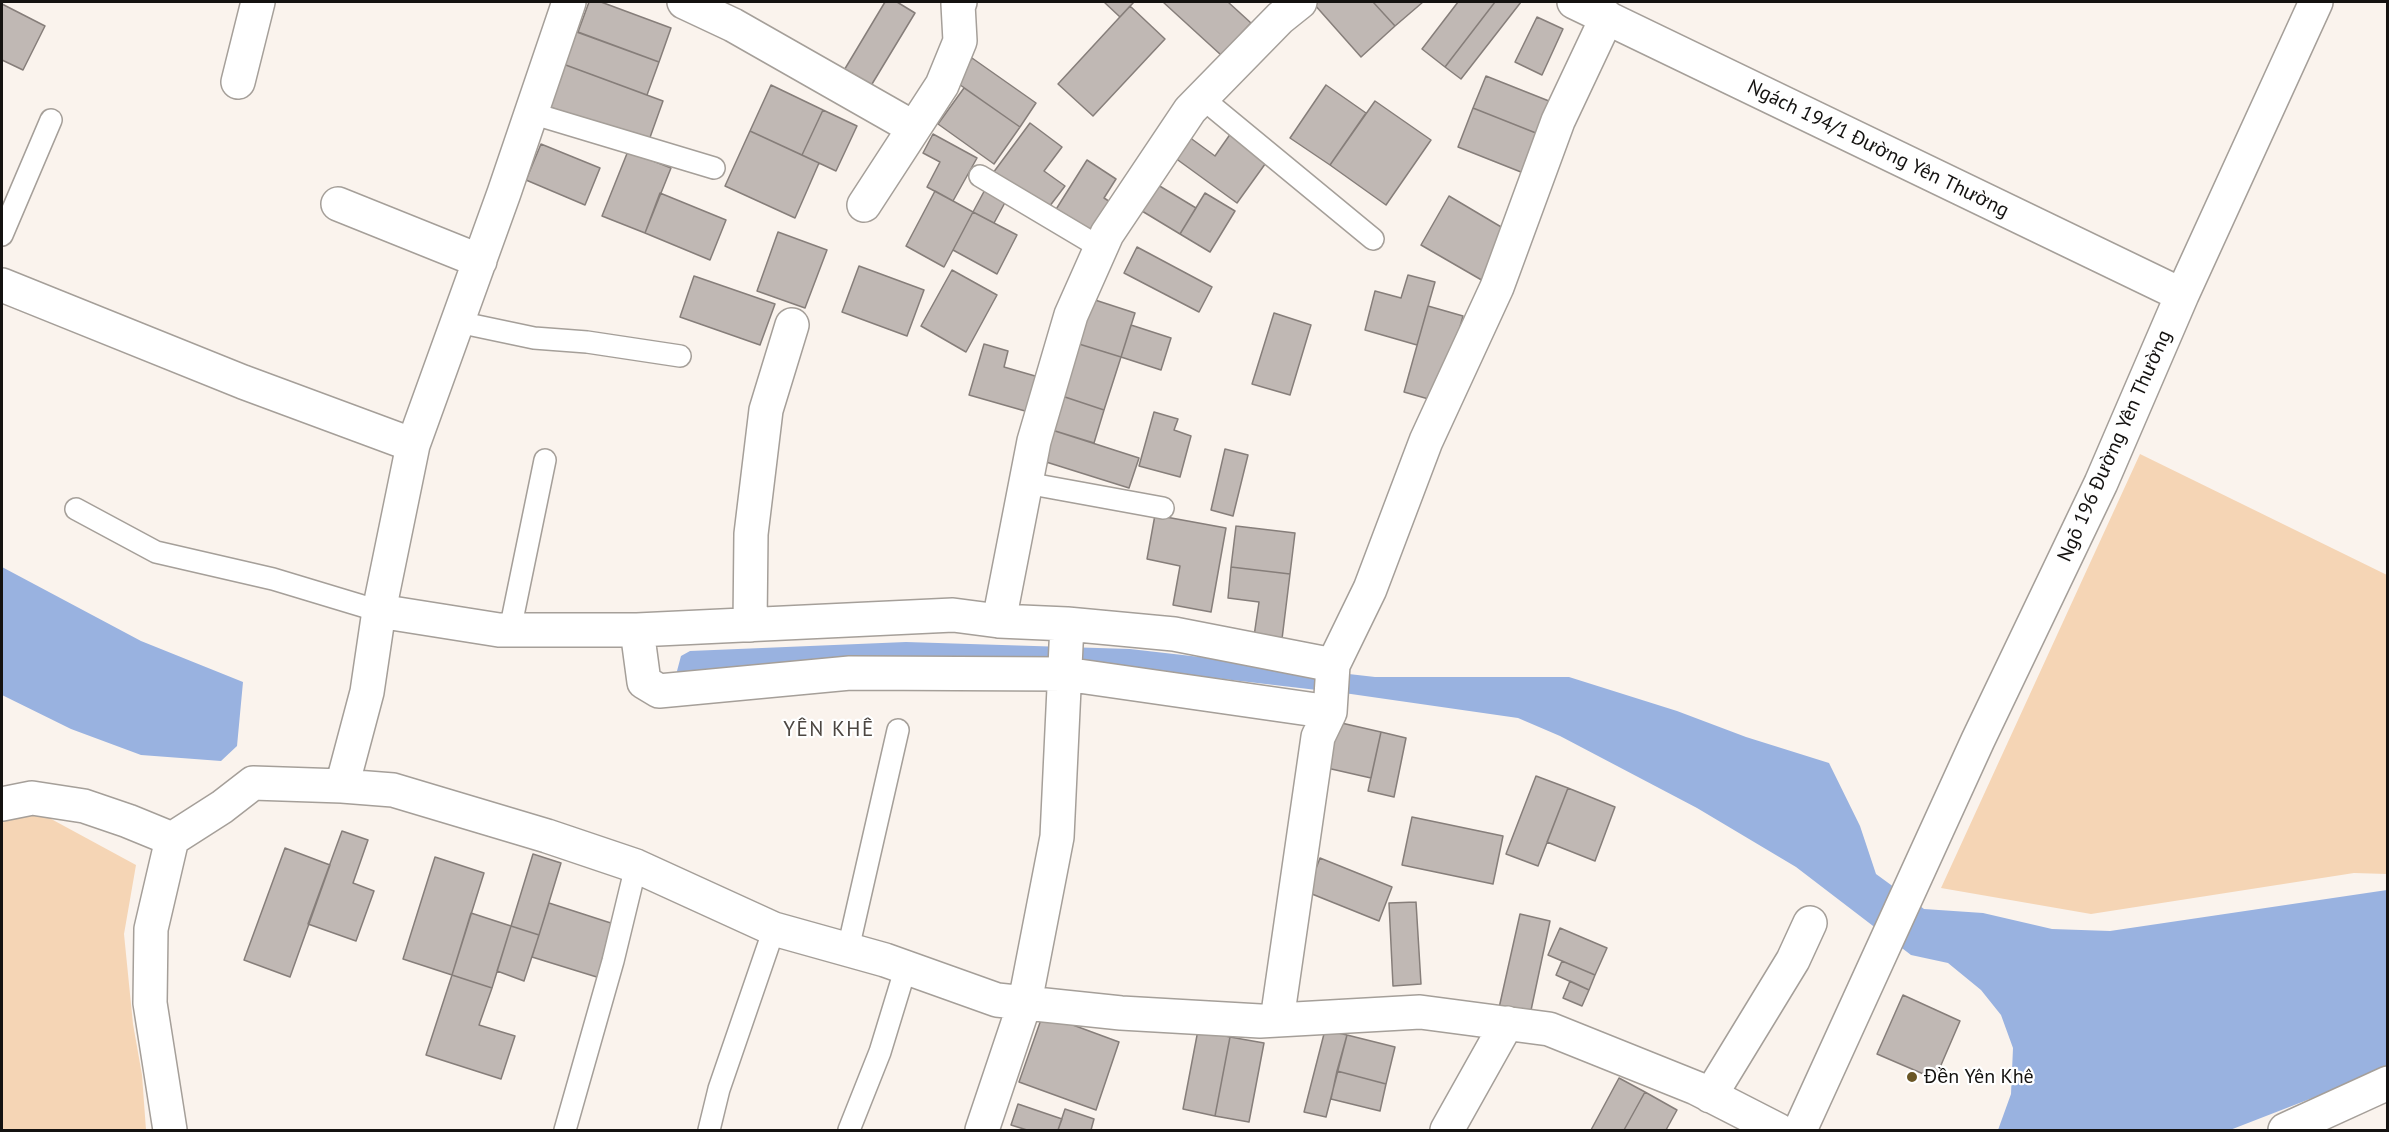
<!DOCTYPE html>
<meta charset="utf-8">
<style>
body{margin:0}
#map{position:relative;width:2389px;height:1132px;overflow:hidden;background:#faf3ed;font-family:"PT Sans",sans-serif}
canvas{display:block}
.frame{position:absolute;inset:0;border:3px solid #141210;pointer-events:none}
</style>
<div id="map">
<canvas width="2389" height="1132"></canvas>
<div class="frame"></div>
</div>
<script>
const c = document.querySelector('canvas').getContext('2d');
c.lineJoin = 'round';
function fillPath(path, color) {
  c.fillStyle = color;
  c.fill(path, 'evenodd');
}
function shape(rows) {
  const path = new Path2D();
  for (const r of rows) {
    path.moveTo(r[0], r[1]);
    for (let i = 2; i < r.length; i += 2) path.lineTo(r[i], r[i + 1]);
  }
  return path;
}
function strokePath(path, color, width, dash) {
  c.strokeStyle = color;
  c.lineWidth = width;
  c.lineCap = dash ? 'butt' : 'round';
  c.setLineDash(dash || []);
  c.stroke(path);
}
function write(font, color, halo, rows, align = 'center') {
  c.font = font + ' "PT Sans",sans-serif';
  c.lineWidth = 4.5;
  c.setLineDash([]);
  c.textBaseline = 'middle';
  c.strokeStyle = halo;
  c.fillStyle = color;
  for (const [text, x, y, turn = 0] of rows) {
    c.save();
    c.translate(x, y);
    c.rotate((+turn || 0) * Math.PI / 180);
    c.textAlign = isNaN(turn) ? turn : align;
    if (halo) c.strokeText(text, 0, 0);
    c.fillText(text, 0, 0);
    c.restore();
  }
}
const green = shape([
 [2140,454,2387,575,2387,874,2354,873,2091,914,1941,888],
 [18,801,136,865,124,934,133,1024,142,1075,146,1130,2,1130,2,824]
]);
const water = shape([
 [2,567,141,641,243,682,237,746,221,761,141,755,71,729,2,695],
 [906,642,1130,649,1375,677,1569,677,1677,711,1746,737,1829,763,1860,826,1876,874,1924,909,1983,913,2052,929,2110,931,2387,890,2387,1071,2369,1076,2230,1130,1998,1130,2011,1094,2013,1048,2001,1015,1981,990,1948,963,1911,955,1796,867,1697,808,1560,736,1518,718,1351,694,1104,665,682,678,677,671,681,656,690,651]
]);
const building = shape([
 [589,2,601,2,671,28,659,62,578,32,589,2],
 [885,2,897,2,915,13,869,89,843,72,885,2],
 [1104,2,1134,2,1120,17,1104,2],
 [1163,2,1228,2,1251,23,1221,55,1163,2],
 [1317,2,1373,2,1395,26,1361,57,1314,4,1317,2],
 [1373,2,1423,2,1395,26,1373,2],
 [1458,2,1495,2,1445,67,1422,49,1458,2],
 [1495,2,1521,2,1461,79,1445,67,1495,2],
 [2,4,45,26,23,70,2,60,2,4],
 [1130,6,1165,39,1093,116,1058,84,1130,6],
 [1537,17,1563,29,1542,75,1515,62,1537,17],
 [574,31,659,62,647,95,563,64,574,31],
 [972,58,1036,103,1020,127,956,82,972,58],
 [563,64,663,101,648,143,547,106,563,64],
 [1486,76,1564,107,1551,139,1473,108,1486,76],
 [771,85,823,110,802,155,750,131,771,85],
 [1326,85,1366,113,1330,165,1290,138,1326,85],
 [964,88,1020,127,994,164,938,124,964,88],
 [1375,101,1431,140,1386,205,1330,165,1375,101],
 [1473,108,1551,139,1536,178,1458,147,1473,108],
 [823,110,857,126,836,171,802,155,823,110],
 [1030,123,1062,147,1044,171,1065,186,1046,211,993,173,1030,123],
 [750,131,819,163,795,218,725,186,750,131],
 [1231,133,1268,160,1237,203,1171,155,1185,134,1215,156,1231,133],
 [933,134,977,158,953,201,927,187,940,162,923,153,933,134],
 [541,144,600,168,585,205,526,180,541,144],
 [628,151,671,168,645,233,602,216,628,151],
 [1087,160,1116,179,1104,198,1121,209,1101,240,1055,211,1087,160],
 [1153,182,1196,208,1180,234,1137,208,1153,182],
 [987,186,1008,197,994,223,973,212,987,186],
 [935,191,973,212,944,267,906,246,935,191],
 [660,193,726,220,710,260,645,233,660,193],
 [1205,193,1235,211,1210,252,1180,234,1205,193],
 [1449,196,1513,234,1485,282,1421,245,1449,196],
 [973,212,1017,235,997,274,953,250,973,212],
 [778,232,827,250,805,308,757,291,778,232],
 [1137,247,1212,287,1199,312,1124,273,1137,247],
 [859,266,924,290,907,336,842,312,859,266],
 [952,270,997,295,966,352,921,326,952,270],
 [1408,275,1435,282,1417,345,1365,330,1375,291,1401,298,1408,275],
 [694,276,775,304,760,345,680,317,694,276],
 [1092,299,1135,313,1121,357,1079,344,1092,299],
 [1428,306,1463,316,1439,402,1404,392,1428,306],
 [1274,313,1311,325,1290,395,1252,384,1274,313],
 [1131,325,1171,338,1161,370,1121,357,1131,325],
 [984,344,1008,351,1004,367,1042,378,1032,413,969,395,984,344],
 [1079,344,1121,357,1104,410,1062,396,1079,344],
 [1062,396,1104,410,1094,443,1052,430,1062,396],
 [1154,412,1178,419,1174,430,1191,436,1180,477,1139,466,1154,412],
 [1052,430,1139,458,1129,488,1043,461,1052,430],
 [1225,449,1248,455,1233,516,1211,510,1225,449],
 [1155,515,1226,528,1211,612,1173,605,1180,566,1147,559,1155,515],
 [1236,526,1295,533,1290,574,1231,567,1236,526],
 [1231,567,1290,574,1281,647,1253,643,1259,602,1228,598,1231,567],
 [1337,722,1381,732,1371,778,1327,768,1337,722],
 [1381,732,1406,738,1394,797,1368,791,1381,732],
 [1536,776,1568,788,1538,866,1506,854,1536,776],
 [1568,788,1615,807,1595,861,1547,842,1568,788],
 [1412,817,1503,836,1493,884,1402,865,1412,817],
 [342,831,368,840,353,883,374,891,356,941,308,924,342,831],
 [285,848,330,865,290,977,244,960,285,848],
 [533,854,561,863,539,935,511,926,533,854],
 [435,857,484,873,452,975,403,959,435,857],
 [1320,858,1392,887,1379,921,1307,892,1320,858],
 [1416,902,1421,984,1393,986,1389,903,1416,902],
 [549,903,617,925,600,978,532,957,549,903],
 [471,913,511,926,492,988,452,975,471,913],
 [1520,914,1550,921,1530,1015,1499,1008,1520,914],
 [511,926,539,935,524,981,497,971,511,926],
 [1560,928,1607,948,1595,975,1548,955,1560,928],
 [1562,961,1595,975,1589,990,1556,975,1562,961],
 [452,975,492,988,479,1025,515,1036,501,1079,426,1055,452,975],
 [1570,981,1589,990,1582,1006,1563,998,1570,981],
 [1903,995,1960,1021,1935,1079,1877,1054,1903,995],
 [1043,1014,1119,1042,1096,1110,1019,1082,1043,1014],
 [1198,1030,1230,1037,1215,1116,1183,1109,1198,1030],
 [1325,1030,1347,1035,1326,1117,1304,1112,1325,1030],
 [1347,1035,1395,1047,1386,1084,1337,1071,1347,1035],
 [1230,1037,1264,1043,1249,1122,1215,1116,1230,1037],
 [1337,1071,1386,1084,1380,1111,1331,1099,1337,1071],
 [1619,1078,1645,1092,1624,1130,1591,1130,1619,1078],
 [1645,1092,1677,1110,1666,1130,1624,1130,1645,1092],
 [1018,1104,1062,1119,1058,1130,1027,1130,1011,1125,1018,1104],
 [1065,1109,1094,1119,1091,1130,1058,1130,1065,1109]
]);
const service = shape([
 [1202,98,1373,239],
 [531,113,714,168],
 [980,176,1101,248],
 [2,235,51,120],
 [458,322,534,338,587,342,680,356],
 [1026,483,1163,508],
 [76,509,156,552,273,579,379,611],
 [510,630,545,460],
 [848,949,898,730],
 [565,1130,613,961,636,866],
 [709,1130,719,1089,774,929],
 [849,1130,880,1052,906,967]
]);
const minor = shape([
 [684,2,733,25,914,128],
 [1574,2,2182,295],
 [238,82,258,2],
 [338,204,480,261],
 [864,205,942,85,960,41,958,4,960,2],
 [2,285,243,382,413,445],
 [379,611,499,630,637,630,953,615,999,621,1067,624,1174,634,1333,665],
 [999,621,1034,441,1071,315,1107,234,1190,110,1280,18,1300,2],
 [750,625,751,534,766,410,792,325],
 [637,630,644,682,659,691,850,673,1065,674,1330,712],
 [342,786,367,692,379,611,413,445,504,193,569,2],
 [2,804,32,798,84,806,128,821,172,839],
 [1277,1020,1318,737,1330,712,1333,665,1370,589,1426,441,1497,287,1558,121,1607,17],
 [1710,1096,1793,960,1810,923],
 [170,1130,150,1003,151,929,172,839,222,807,253,783,342,786,393,790,547,836,636,866,774,929,885,960,997,1000,1121,1013,1260,1021,1420,1012,1549,1029,1696,1088,1778,1130],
 [982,1130,1025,1002,1057,837,1067,624],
 [1447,1130,1507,1023],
 [1800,1130,1978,740,2101,483,2182,295,2316,2],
 [2285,1130,2388,1083]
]);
const markers = [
 [1912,1077,6,"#6a5625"]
];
const streetNames = [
 ["Ngách 194/1 Đường Yên Thường",1878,149,26],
 ["Ngõ 196 Đường Yên Thường",2115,446,-66]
];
const poiNames = [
 ["Đền Yên Khê",1924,1077]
];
const neighbourhoodNames = [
 ["YÊN KHÊ",829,730]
];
fillPath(green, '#f5d5b5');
fillPath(water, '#99b2e0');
fillPath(building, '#c0b8b4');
strokePath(building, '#867e7a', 1.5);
strokePath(service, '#a59f99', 24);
strokePath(minor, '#a59f99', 36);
strokePath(service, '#fff', 21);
strokePath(minor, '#fff', 33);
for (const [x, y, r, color] of markers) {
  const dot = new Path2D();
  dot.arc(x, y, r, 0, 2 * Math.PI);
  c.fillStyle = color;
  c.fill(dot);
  strokePath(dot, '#fff', 2);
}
write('20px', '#141210', '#fff', streetNames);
write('20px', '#141210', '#fff', poiNames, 'left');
c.letterSpacing = '1.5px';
write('21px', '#4c4641', '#fff', neighbourhoodNames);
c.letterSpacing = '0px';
</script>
